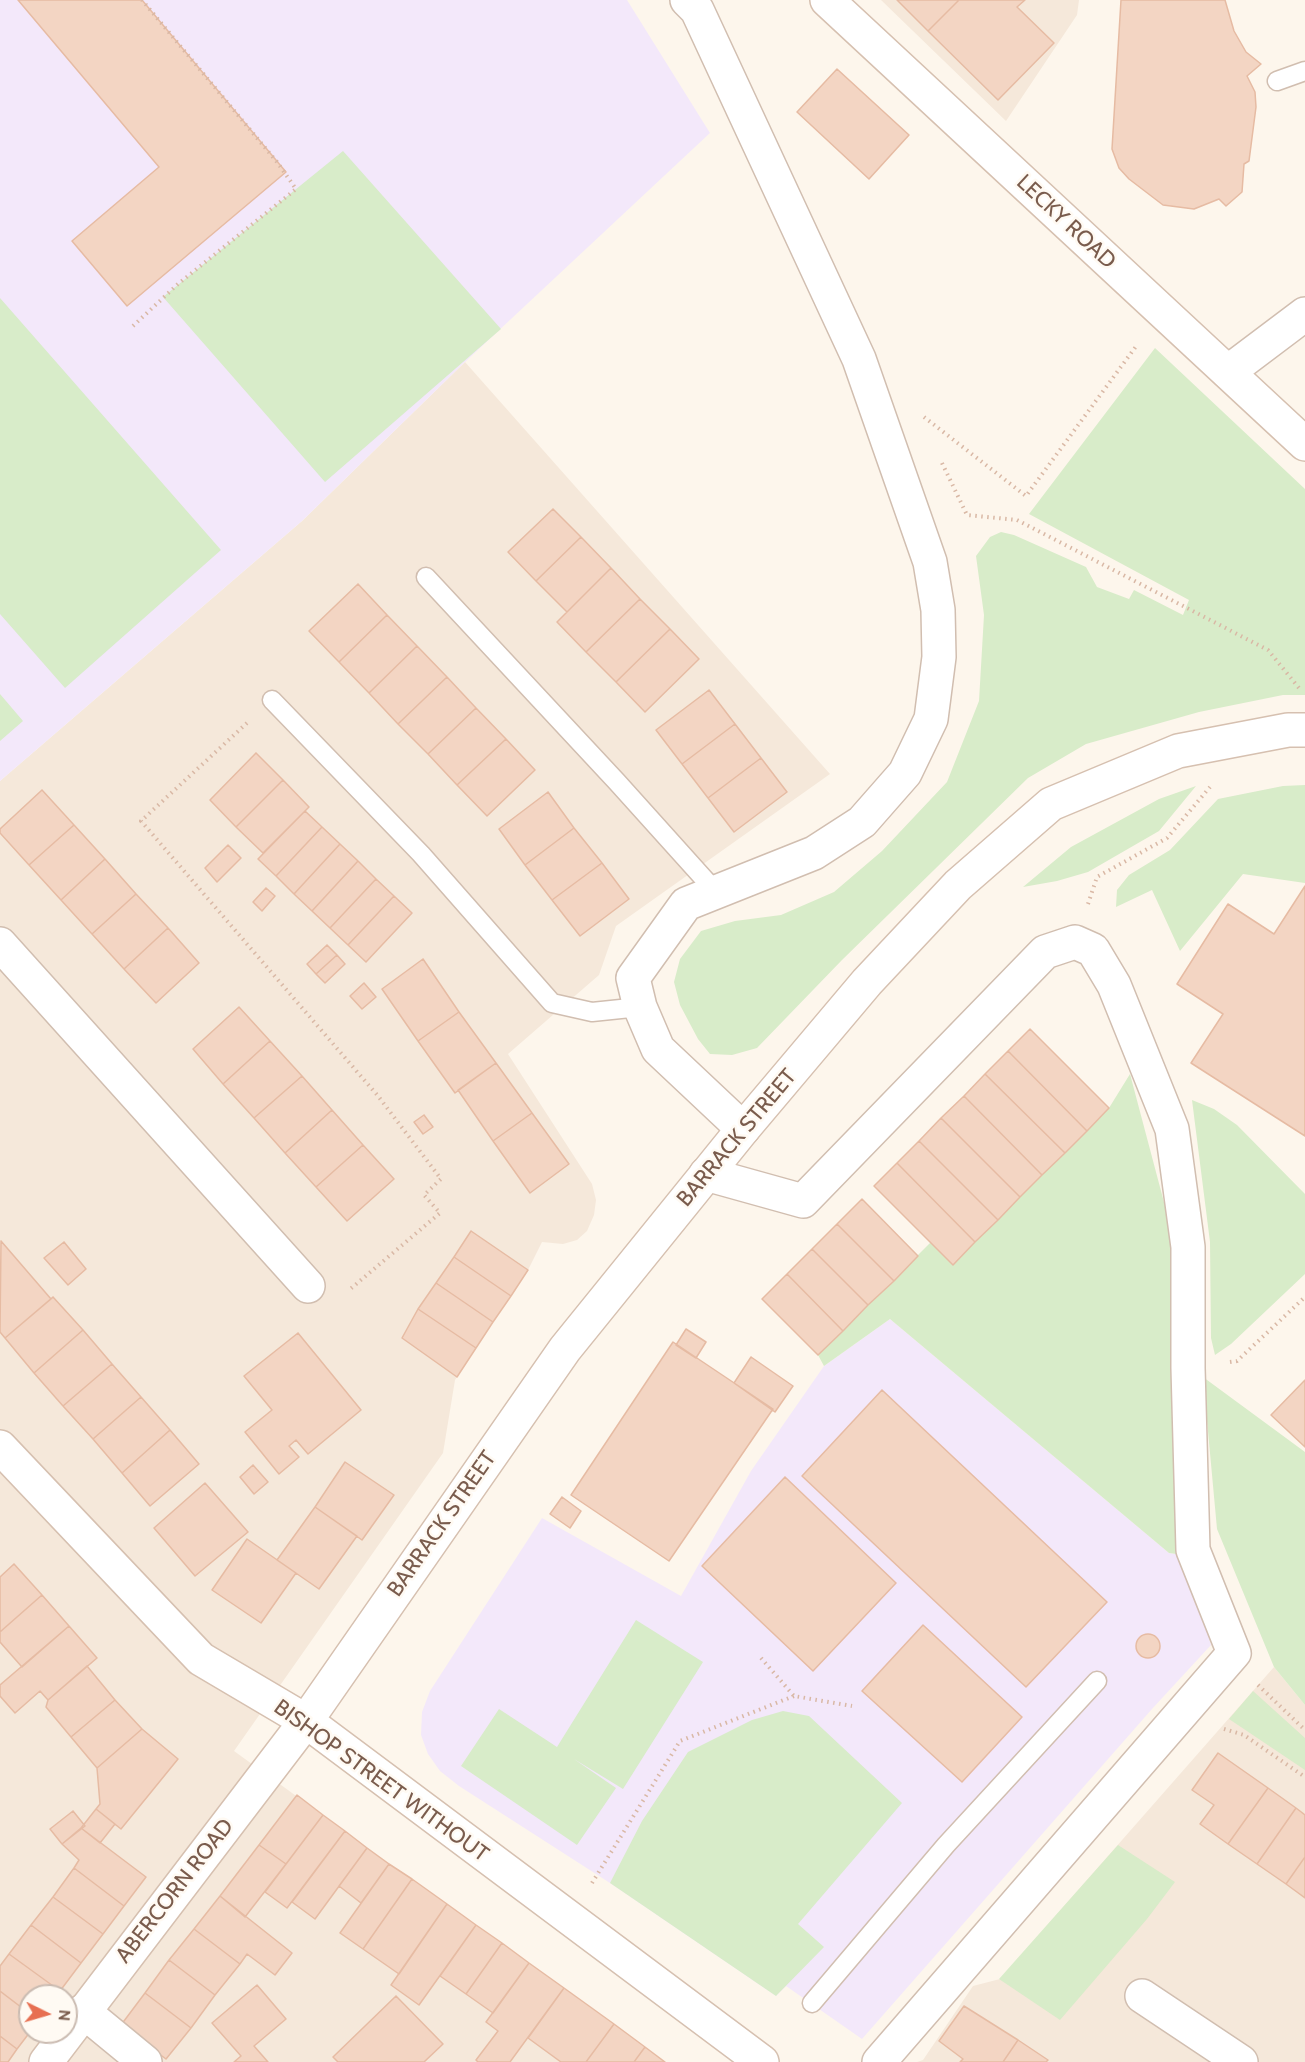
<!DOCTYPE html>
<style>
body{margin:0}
#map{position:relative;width:1305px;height:2062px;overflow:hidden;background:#fdf6ec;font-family:Cabin,sans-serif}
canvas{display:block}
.north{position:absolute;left:18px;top:1984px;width:60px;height:60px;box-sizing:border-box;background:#fffaf3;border:2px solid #cabbb1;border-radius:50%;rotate:95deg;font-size:16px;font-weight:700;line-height:24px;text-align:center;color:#7a5c4d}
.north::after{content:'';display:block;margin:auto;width:21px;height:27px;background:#e76f51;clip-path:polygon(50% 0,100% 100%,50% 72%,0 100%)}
</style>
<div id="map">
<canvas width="1305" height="2062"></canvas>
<div class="north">N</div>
</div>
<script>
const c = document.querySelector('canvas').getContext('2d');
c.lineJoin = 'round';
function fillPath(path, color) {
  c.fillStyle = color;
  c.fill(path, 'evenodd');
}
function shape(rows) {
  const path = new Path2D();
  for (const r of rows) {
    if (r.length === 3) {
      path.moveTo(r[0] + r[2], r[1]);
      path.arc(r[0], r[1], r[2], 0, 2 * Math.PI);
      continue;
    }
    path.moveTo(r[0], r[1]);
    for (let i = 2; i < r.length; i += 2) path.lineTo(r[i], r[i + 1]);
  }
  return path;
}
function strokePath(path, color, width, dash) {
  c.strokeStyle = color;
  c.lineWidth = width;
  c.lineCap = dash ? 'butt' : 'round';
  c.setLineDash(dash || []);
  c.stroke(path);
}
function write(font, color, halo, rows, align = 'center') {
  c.font = font + ' Cabin,sans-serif';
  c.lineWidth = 5;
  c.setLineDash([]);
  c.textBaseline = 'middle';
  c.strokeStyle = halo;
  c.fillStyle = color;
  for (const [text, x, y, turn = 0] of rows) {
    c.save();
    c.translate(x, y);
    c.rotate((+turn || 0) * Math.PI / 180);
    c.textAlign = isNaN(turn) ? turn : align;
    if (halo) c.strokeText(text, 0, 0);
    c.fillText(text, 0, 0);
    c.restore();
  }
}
const residential = shape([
 [881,0,1079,0,1077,15,1006,121],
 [465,362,830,774,616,926,599,975,508,1054,592,1184,596,1200,594,1215,587,1231,577,1240,563,1244,542,1242,528,1270,455,1380,443,1453,234,1751,664,2062,0,2062,0,781,302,521],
 [30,1996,66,1996,66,2032,30,2032],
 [1274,1667,1305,1705,1305,2062,917,2062,923,2060,973,1986,1000,1979]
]);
const education = shape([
 [0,0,627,0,710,133,465,362,302,521,0,781],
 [890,1319,1169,1553,1184,1555,1211,1645,1152,1709,862,2039,786,1986,776,1996,610,1883,459,1786,440,1771,428,1754,421,1735,422,1712,430,1691,542,1518,681,1596,751,1471,824,1366]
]);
const green = shape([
 [343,151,501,329,325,482,163,297],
 [0,298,221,550,65,688,0,614],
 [1155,348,1305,489,1305,695,1283,695,1199,712,1086,744,1028,778,842,960,757,1048,732,1055,710,1054,698,1039,680,1005,674,982,680,959,701,931,735,921,781,915,834,892,882,851,947,782,979,701,984,615,976,556,990,537,1001,532,1014,535,1086,567,1097,587,1129,599,1134,590,1183,615,1189,600,1029,514],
 [0,694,23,721,0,741],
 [1305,785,1305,883,1243,874,1180,951,1152,890,1116,907,1117,890,1129,875,1170,850,1218,799,1283,786],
 [1196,786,1159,831,1088,872,1057,881,1023,887,1071,847,1159,799],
 [1130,1074,1174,1240,1184,1555,1169,1553,890,1319,824,1366,818,1355,931,1242,953,1264,1109,1108],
 [1192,1100,1214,1109,1237,1125,1305,1194,1305,1274,1231,1344,1215,1355,1211,1338,1210,1242],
 [1203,1377,1305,1452,1305,1705,1274,1667,1217,1529],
 [636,1620,703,1662,623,1789,574,1759,616,1788,577,1845,461,1766,499,1709,557,1747],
 [1253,1691,1305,1738,1305,1770,1229,1719],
 [783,1711,809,1716,902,1803,798,1924,824,1947,776,1996,610,1883,642,1821,688,1752,752,1720],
 [1118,1845,1175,1882,1147,1919,1060,2020,999,1979]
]);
const building = shape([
 [18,0,142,0,286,172,127,306,72,241,159,167,18,0],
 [897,0,959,0,928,31,897,0],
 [959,0,1025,0,1017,7,1054,43,998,100,928,31,959,0],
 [1121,0,1225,0,1234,31,1246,52,1261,64,1247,76,1255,92,1256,107,1249,161,1244,164,1242,192,1226,206,1219,199,1194,209,1163,205,1129,179,1119,168,1112,149,1121,0],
 [837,69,909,135,869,179,797,112,837,69],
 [553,509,581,537,536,581,508,552,553,509],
 [581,537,611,568,567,612,536,581,581,537],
 [611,568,640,599,586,652,557,622,611,568],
 [358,584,387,615,339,662,309,631,358,584],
 [640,599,670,629,616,682,586,652,640,599],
 [387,615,417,646,369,693,339,662,387,615],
 [670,629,699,659,645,712,616,682,670,629],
 [417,646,447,677,398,724,369,693,417,646],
 [447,677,476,708,428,754,398,724,447,677],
 [709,690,735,724,682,764,656,730,709,690],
 [476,708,506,739,457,785,428,754,476,708],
 [735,724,761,758,708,798,682,764,735,724],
 [506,739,535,770,487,816,457,785,506,739],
 [256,753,283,780,236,827,210,800,256,753],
 [761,758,787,792,734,832,708,798,761,758],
 [283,780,309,807,263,853,236,827,283,780],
 [42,790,74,825,29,865,0,833,0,829,42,790],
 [548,792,574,828,525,865,499,829,548,792],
 [305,811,322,827,276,876,258,859,305,811],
 [74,825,105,859,61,900,29,865,74,825],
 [322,827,340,844,294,894,276,876,322,827],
 [574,828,602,863,552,900,525,865,574,828],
 [340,844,358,861,312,911,294,894,340,844],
 [228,845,241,858,217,882,205,868,228,845],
 [105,859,136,894,92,934,61,900,105,859],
 [358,861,376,879,330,928,312,911,358,861],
 [602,863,629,899,580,936,552,900,602,863],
 [376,879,394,896,348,945,330,928,376,879],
 [1305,886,1305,1136,1191,1063,1223,1014,1177,984,1228,904,1274,934,1305,886],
 [266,888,275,896,262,911,253,902,266,888],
 [136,894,168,928,124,969,92,934,136,894],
 [394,896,412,913,366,962,348,945,394,896],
 [168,928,199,963,156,1003,124,969,168,928],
 [327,945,337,955,316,974,307,964,327,945],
 [337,955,345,964,325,983,316,974,337,955],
 [423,959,459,1012,418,1041,382,989,423,959],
 [364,983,376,997,362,1009,350,996,364,983],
 [239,1007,270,1041,223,1084,193,1049,239,1007],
 [459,1012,496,1063,455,1093,418,1041,459,1012],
 [1030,1029,1109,1108,1087,1131,1008,1051,1030,1029],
 [270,1041,302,1076,254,1118,223,1084,270,1041],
 [1008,1051,1087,1131,1065,1153,985,1074,1008,1051],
 [496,1063,532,1113,493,1141,458,1090,496,1063],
 [985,1074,1065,1153,1042,1175,964,1096,985,1074],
 [302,1076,332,1110,285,1153,254,1118,302,1076],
 [964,1096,1042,1175,1020,1197,941,1118,964,1096],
 [332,1110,363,1145,316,1187,285,1153,332,1110],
 [532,1113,569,1164,530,1193,493,1141,532,1113],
 [424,1115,433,1127,423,1134,414,1122,424,1115],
 [941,1118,1020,1197,998,1220,919,1141,941,1118],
 [919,1141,998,1220,975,1242,897,1163,919,1141],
 [363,1145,394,1179,347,1221,316,1187,363,1145],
 [897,1163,975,1242,953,1265,874,1186,897,1163],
 [862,1199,918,1256,894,1281,837,1224,862,1199],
 [837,1224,894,1281,868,1305,812,1249,837,1224],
 [471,1231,528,1270,511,1296,454,1257,471,1231],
 [1,1241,51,1299,5,1338,0,1332,1,1241],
 [64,1242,86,1269,68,1285,44,1258,64,1242],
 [812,1249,868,1305,843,1331,787,1274,812,1249],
 [454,1257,511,1296,493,1322,436,1283,454,1257],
 [787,1274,843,1331,818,1355,762,1299,787,1274],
 [436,1283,493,1322,476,1348,418,1309,436,1283],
 [53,1297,83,1330,34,1373,5,1338,53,1297],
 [418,1309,476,1348,457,1377,402,1338,418,1309],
 [686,1329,706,1342,696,1358,676,1345,686,1329],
 [83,1330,112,1364,63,1406,34,1373,83,1330],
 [298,1333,361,1410,308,1454,296,1440,289,1446,299,1457,279,1474,245,1432,272,1410,244,1376,298,1333],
 [673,1342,773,1409,669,1561,571,1495,673,1342],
 [751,1357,793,1386,775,1412,734,1383,751,1357],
 [112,1364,141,1397,93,1439,63,1406,112,1364],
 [1305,1380,1305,1447,1271,1415,1305,1380],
 [882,1390,1107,1602,1026,1687,802,1476,882,1390],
 [141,1397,170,1430,122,1473,93,1439,141,1397],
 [170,1430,199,1464,150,1506,122,1473,170,1430],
 [345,1462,394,1495,362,1540,315,1507,345,1462],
 [253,1465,268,1482,254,1494,240,1477,253,1465],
 [785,1477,896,1583,813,1671,702,1566,785,1477],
 [205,1483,248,1532,195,1576,154,1528,205,1483],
 [562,1497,581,1511,570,1528,550,1514,562,1497],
 [315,1507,357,1536,319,1589,277,1560,315,1507],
 [247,1539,296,1573,261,1623,212,1590,247,1539],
 [14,1564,42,1595,0,1632,0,1577,14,1564],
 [42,1595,69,1626,22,1667,0,1642,0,1632,42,1595],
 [923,1625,1022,1717,962,1782,862,1691,923,1625],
 [69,1626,97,1658,48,1700,40,1691,15,1713,0,1696,0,1685,69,1626],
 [1148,1646,12],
 [87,1666,115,1700,71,1737,46,1707,48,1700,87,1666],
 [115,1700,142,1729,97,1768,71,1737,115,1700],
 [142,1729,178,1759,121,1829,96,1809,100,1804,97,1768,142,1729],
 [1218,1753,1268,1788,1228,1844,1200,1824,1214,1805,1192,1790,1218,1753],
 [1268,1788,1296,1808,1257,1864,1228,1844,1268,1788],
 [297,1795,323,1815,286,1864,259,1845,297,1795],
 [1296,1808,1305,1815,1305,1857,1286,1884,1257,1864,1296,1808],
 [96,1809,115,1824,100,1843,81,1828,96,1809],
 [73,1811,85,1826,62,1844,50,1829,73,1811],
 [323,1815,345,1831,287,1908,265,1892,323,1815],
 [81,1828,146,1877,124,1906,74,1868,79,1860,62,1844,81,1828],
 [345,1831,367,1848,315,1919,292,1902,345,1831],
 [259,1845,286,1864,245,1917,220,1896,259,1845],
 [367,1848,389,1864,361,1903,339,1886,367,1848],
 [1305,1857,1305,1898,1286,1884,1305,1857],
 [389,1864,412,1879,363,1949,340,1933,389,1864],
 [74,1868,124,1906,103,1934,53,1897,74,1868],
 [412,1879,447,1904,399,1974,363,1949,412,1879],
 [220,1896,292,1953,275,1975,247,1954,240,1964,194,1929,220,1896],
 [53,1897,103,1934,81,1963,31,1925,53,1897],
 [447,1904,476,1925,419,2005,391,1985,447,1904],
 [31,1925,81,1963,60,1991,9,1954,31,1925],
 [476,1925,502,1943,466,1994,440,1976,476,1925],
 [194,1929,240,1964,215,1995,169,1960,194,1929],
 [502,1943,529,1963,493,2013,466,1994,502,1943],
 [9,1954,60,1991,57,1996,30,1996,30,2014,0,1991,0,1966,9,1954],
 [169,1960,215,1995,191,2028,145,1993,169,1960],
 [529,1963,564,1988,510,2062,478,2062,476,2060,498,2031,486,2022,529,1963],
 [257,1985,286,2019,254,2046,268,2062,234,2062,241,2056,212,2023,257,1985],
 [564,1988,614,2024,586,2062,561,2062,528,2038,564,1988],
 [0,1991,30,2014,30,2032,17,2049,0,2036,0,1991],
 [145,1993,191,2028,166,2059,121,2025,145,1993],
 [396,1996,443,2044,424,2062,338,2062,333,2057,396,1996],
 [964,2006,1018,2040,1003,2062,960,2062,963,2059,939,2041,964,2006],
 [614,2024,645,2047,634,2062,586,2062,614,2024],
 [0,2036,17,2049,8,2062,0,2062,0,2036],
 [1018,2040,1048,2060,1046,2062,1003,2062,1018,2040],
 [645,2047,665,2062,634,2062,645,2047]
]);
const path = shape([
 [133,326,178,284,296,189,277,162,142,0],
 [924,417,1026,496,1137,345],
 [942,463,967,515,1017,520,1268,650,1299,688],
 [247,723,141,821,378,1096,441,1179,424,1195,440,1213,348,1291],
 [1088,904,1097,877,1167,838,1210,787],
 [1230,1362,1237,1361,1305,1297],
 [761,1658,794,1696,852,1706],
 [1258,1685,1305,1730],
 [1224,1729,1244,1735,1305,1777],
 [592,1883,680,1741,794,1696]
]);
const lane = shape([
 [1277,81,1305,71],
 [426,577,617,782,716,892],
 [272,700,421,854,552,1003,592,1012,640,1007],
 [812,2003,946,1845,1097,1681]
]);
const street = shape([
 [687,0,697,10,859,359,930,562,938,610,939,657,931,719,905,773,862,822,814,853,686,904,633,978,640,1007,658,1049,743,1129],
 [1228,372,1305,314],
 [0,944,308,1286],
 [706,1174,803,1201,1045,952,1075,942,1093,950,1114,985,1172,1129,1188,1247,1188,1368,1193,1550,1234,1653,879,2062],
 [1142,1996,1241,2062],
 [83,2011,145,2062]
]);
const secondary = shape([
 [827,0,1305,444],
 [0,1447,201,1659,306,1721,762,2062],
 [46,2062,306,1721,565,1349,743,1129,867,982,958,885,1051,804,1178,751,1288,730,1305,730]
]);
const streetNames = [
 ["LECKY ROAD",1066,222,43],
 ["BARRACK STREET",737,1138,-50],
 ["BARRACK STREET",442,1524,-55],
 ["BISHOP STREET WITHOUT",381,1781,36],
 ["ABERCORN ROAD",175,1891,-52]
];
fillPath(residential, '#f5e8da');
fillPath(education, '#f3e8fa');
fillPath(green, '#d8ecc9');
fillPath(building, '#f3d5c3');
strokePath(building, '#e6bba3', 1.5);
strokePath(lane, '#d1beb0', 21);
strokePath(street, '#d1beb0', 36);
strokePath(secondary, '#d6c0b0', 36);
strokePath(path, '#d9b8a5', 4, [1.5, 4.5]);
strokePath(lane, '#fff', 18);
strokePath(street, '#fff', 33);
strokePath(secondary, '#fff', 33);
write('22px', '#7a5c4d', '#fffaf3', streetNames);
</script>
